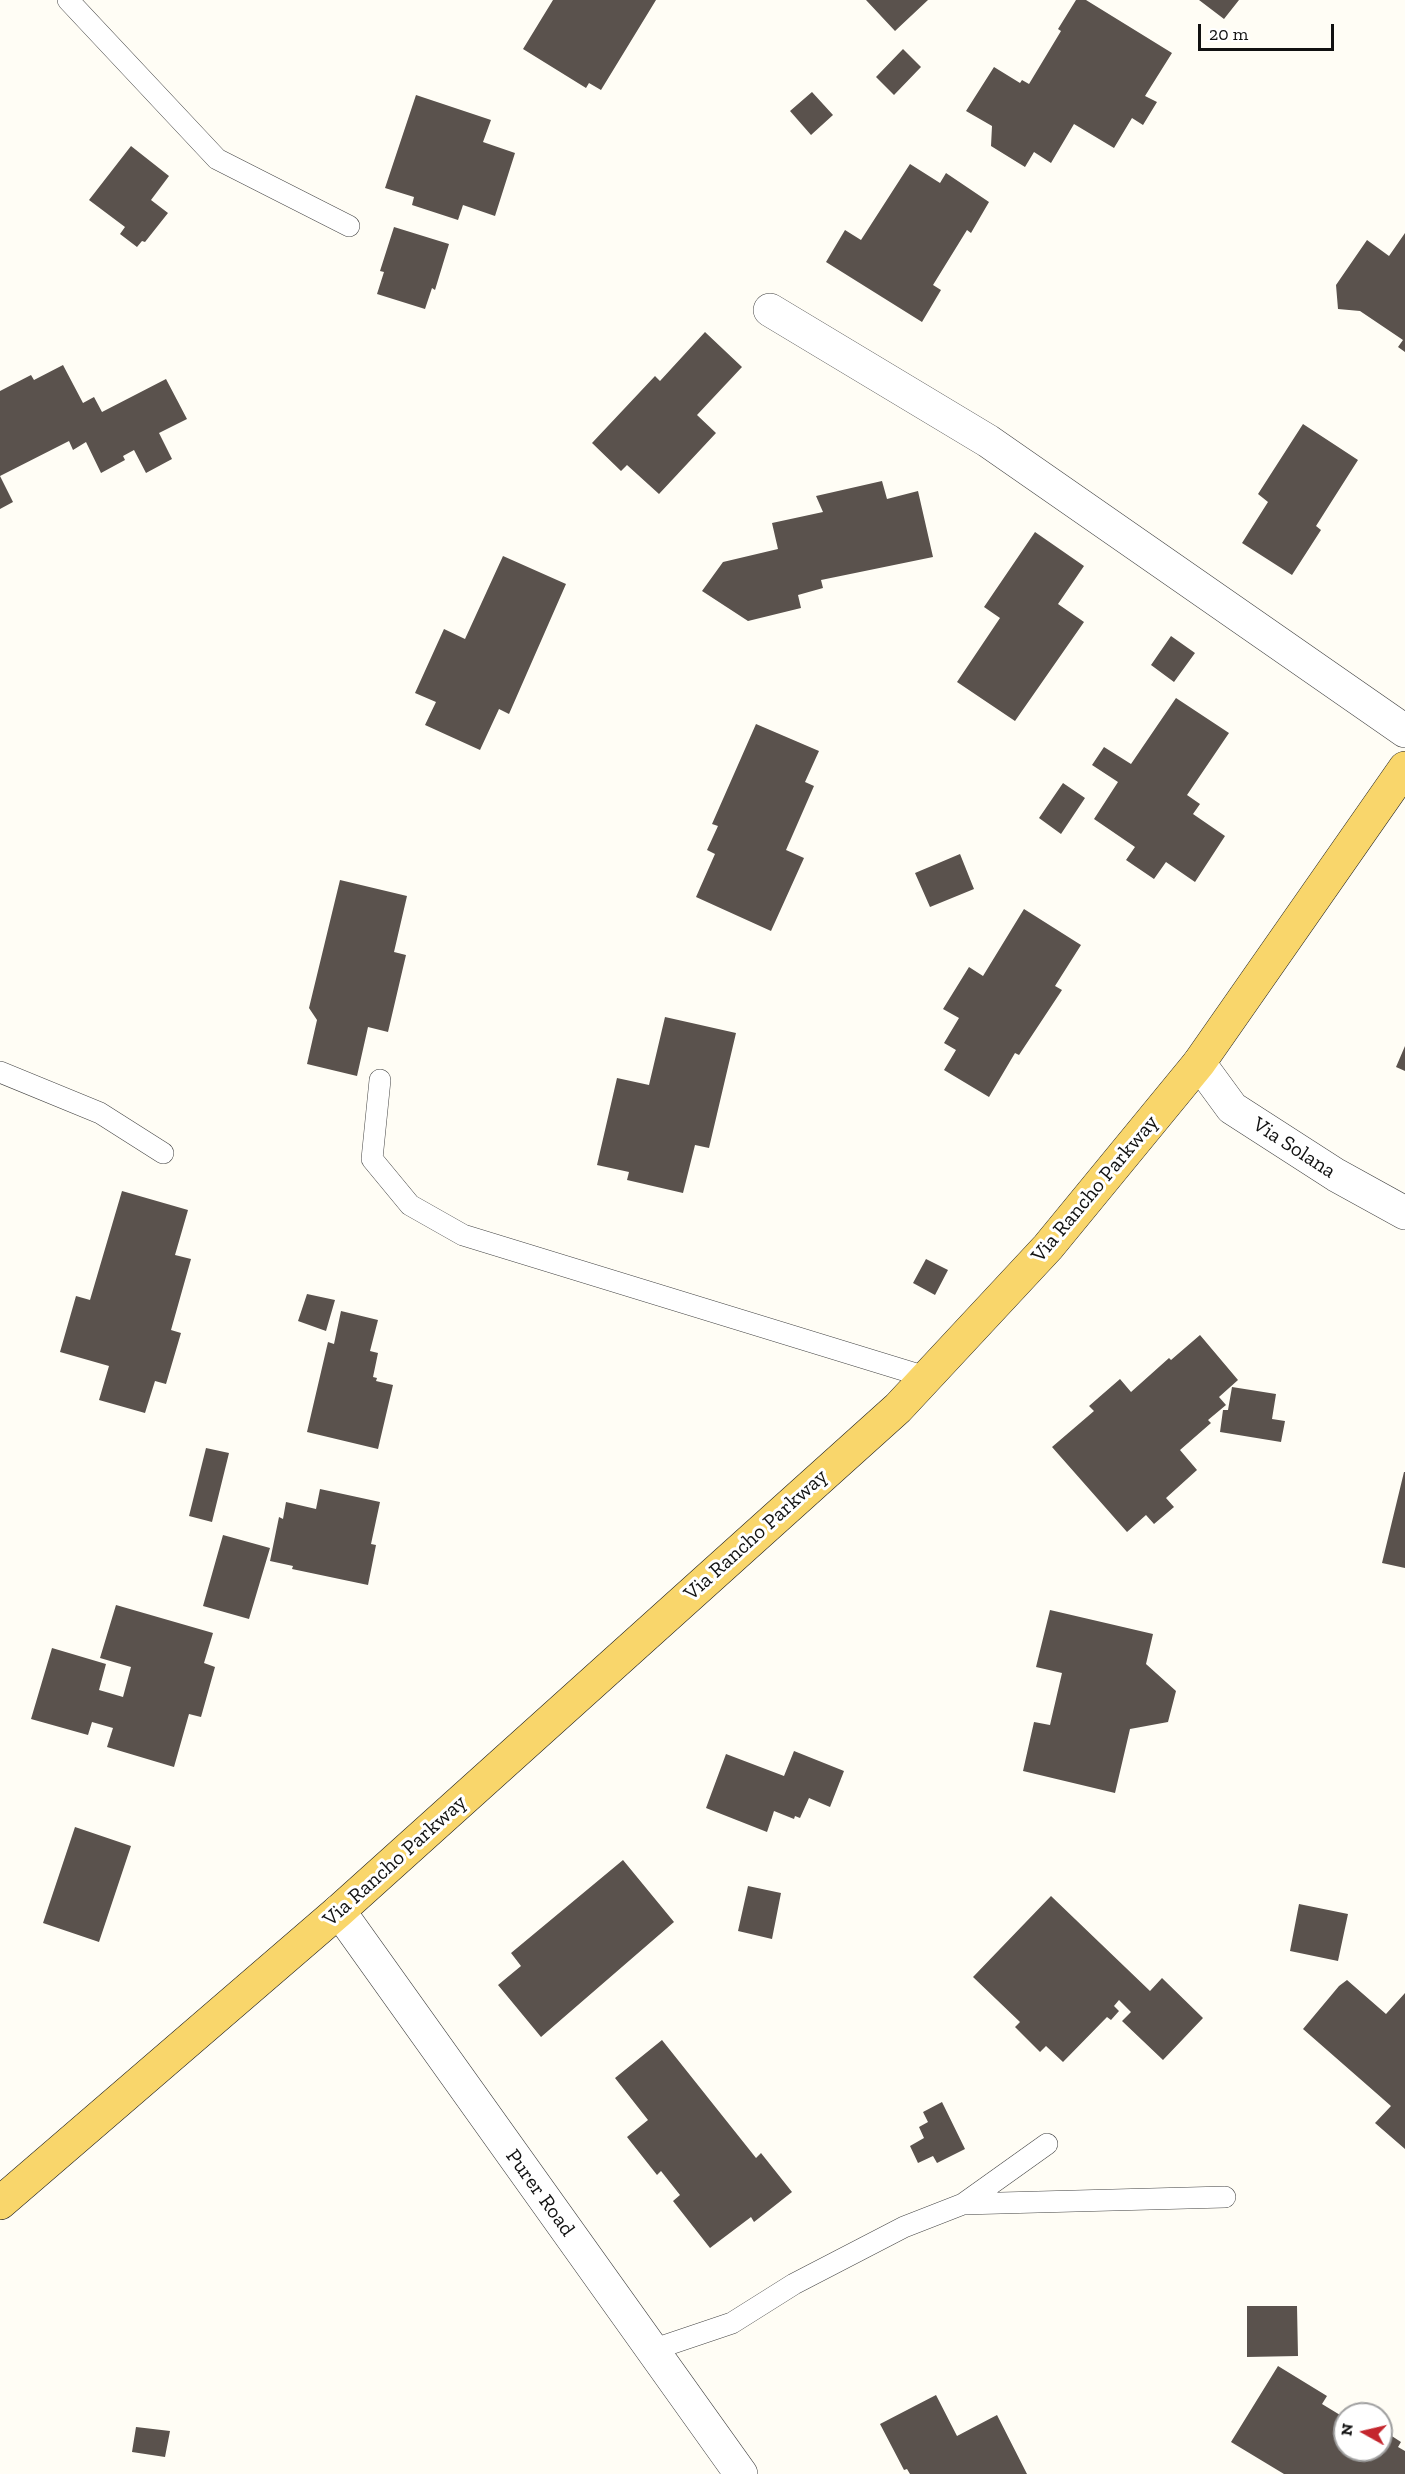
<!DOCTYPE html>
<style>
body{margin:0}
#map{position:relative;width:1405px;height:2474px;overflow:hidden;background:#fffdf5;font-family:"Zilla Slab",serif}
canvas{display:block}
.north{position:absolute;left:1333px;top:2402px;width:60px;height:60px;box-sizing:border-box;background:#fff;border:2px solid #a0a0a0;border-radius:50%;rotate:278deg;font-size:16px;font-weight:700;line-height:24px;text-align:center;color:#111}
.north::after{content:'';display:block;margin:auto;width:21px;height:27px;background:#c4262e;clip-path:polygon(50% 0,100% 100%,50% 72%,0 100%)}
.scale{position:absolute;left:1198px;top:24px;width:136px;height:27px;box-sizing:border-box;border:3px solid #111;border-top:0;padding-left:8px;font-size:18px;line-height:21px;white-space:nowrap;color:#111;-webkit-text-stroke:4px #fff;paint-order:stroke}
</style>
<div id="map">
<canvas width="1405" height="2474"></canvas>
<div class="north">N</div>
<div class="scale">20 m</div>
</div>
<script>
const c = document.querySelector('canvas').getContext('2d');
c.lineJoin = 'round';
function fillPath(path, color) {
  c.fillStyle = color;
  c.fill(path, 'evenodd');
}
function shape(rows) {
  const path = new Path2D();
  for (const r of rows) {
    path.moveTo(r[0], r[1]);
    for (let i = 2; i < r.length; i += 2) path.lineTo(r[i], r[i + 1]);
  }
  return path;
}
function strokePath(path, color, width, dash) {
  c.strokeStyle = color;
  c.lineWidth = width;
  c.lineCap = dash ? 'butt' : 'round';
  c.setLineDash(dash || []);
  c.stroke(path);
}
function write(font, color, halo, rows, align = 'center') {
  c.font = font + ' "Zilla Slab",serif';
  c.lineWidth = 6;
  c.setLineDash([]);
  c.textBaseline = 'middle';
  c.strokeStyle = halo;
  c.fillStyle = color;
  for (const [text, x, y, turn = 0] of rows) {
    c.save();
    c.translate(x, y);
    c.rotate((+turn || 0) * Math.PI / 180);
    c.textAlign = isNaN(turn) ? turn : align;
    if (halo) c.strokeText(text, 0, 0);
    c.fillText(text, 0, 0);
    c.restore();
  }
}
const building = shape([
 [553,0,656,0,601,90,589,83,586,88,523,49],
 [866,0,928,0,895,31],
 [1076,0,1086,0,1172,53,1145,96,1157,102,1143,125,1132,118,1114,148,1074,124,1051,163,1034,152,1025,167,991,146,992,126,966,111,994,67,1020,83,1022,80,1029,84,1061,31,1058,29],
 [1199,0,1239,0,1224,19],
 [903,49,921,67,894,95,876,77],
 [812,92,833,115,811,135,790,111],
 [416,95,491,120,483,142,515,153,495,216,463,205,458,220,412,205,414,197,385,188],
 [131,146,169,176,151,200,168,213,145,242,142,241,137,247,120,234,125,227,89,200],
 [910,164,940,183,946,173,989,202,971,233,967,230,933,285,941,290,922,322,826,262,845,230,861,240],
 [394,227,449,244,435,290,432,288,425,309,377,294,384,272,380,271],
 [1405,233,1405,352,1398,347,1403,340,1360,311,1338,309,1336,285,1367,240,1389,256],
 [705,332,742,367,697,415,716,433,659,494,627,465,621,471,592,443,655,376,660,381],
 [63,365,83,403,94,397,102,412,166,379,187,419,159,433,172,459,146,473,134,450,123,456,125,460,101,473,86,442,73,450,69,441,0,476,13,502,0,509,0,391,31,375,34,380],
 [1303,424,1358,460,1316,526,1321,530,1292,575,1242,543,1268,502,1258,494],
 [882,481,887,499,918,491,933,557,821,580,823,588,798,595,801,608,748,621,702,591,723,562,778,549,772,523,823,512,816,496],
 [1035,532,1084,566,1058,604,1084,622,1015,721,957,682,1000,618,984,607],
 [503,556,566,584,509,714,499,709,480,750,425,725,436,702,415,693,444,629,465,639],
 [1171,636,1195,653,1174,682,1151,665],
 [1176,698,1229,733,1187,795,1200,804,1193,814,1225,836,1195,882,1166,862,1154,879,1126,860,1135,847,1094,819,1118,782,1092,765,1104,747,1131,764],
 [756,724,819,751,805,782,814,786,786,850,804,858,771,931,696,897,715,854,707,850,718,826,712,824],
 [1063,783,1085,798,1061,834,1039,818],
 [960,854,974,889,930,907,915,873],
 [340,880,407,896,394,952,406,955,388,1032,368,1027,357,1076,307,1064,317,1020,309,1008],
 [1024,909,1081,945,1055,986,1062,990,1019,1055,1015,1053,989,1097,944,1070,956,1050,944,1043,959,1018,943,1009,969,967,983,976],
 [665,1017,736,1033,709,1148,695,1145,683,1193,627,1180,629,1172,597,1165,617,1078,649,1085],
 [1405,1046,1405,1071,1396,1067],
 [122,1191,188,1210,175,1255,191,1259,171,1330,181,1333,166,1384,155,1381,145,1413,99,1400,109,1366,60,1352,76,1296,90,1300],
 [926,1259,948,1270,935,1295,913,1283],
 [307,1294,335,1300,326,1331,298,1321],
 [341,1311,378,1320,370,1351,378,1353,373,1377,377,1378,376,1381,393,1385,378,1449,307,1432,328,1342,334,1344],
 [1200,1335,1238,1380,1219,1397,1226,1405,1208,1420,1211,1423,1180,1450,1197,1470,1166,1498,1174,1507,1154,1524,1146,1515,1127,1532,1052,1447,1094,1411,1089,1406,1120,1379,1131,1392,1169,1358,1171,1360],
 [1232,1387,1276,1394,1272,1419,1285,1421,1281,1442,1220,1432,1223,1410,1228,1410],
 [206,1448,229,1453,212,1522,189,1516],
 [1404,1472,1405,1472,1405,1568,1382,1563],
 [320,1489,380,1502,371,1544,376,1545,368,1585,292,1569,293,1566,270,1561,279,1517,283,1519,286,1502,316,1509],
 [223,1535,270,1548,249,1619,203,1606],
 [116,1605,213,1633,204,1663,215,1667,201,1717,189,1714,174,1767,107,1747,113,1728,92,1722,88,1735,31,1719,52,1648,106,1664,99,1690,123,1697,131,1667,100,1658],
 [1050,1610,1153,1634,1146,1664,1176,1691,1168,1722,1130,1729,1115,1793,1023,1771,1034,1722,1050,1725,1062,1673,1036,1667],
 [794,1751,844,1771,830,1807,809,1798,800,1818,795,1816,794,1819,774,1811,767,1832,706,1808,726,1754,784,1776],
 [75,1827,131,1846,99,1942,43,1923],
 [623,1860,674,1922,541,2037,498,1985,521,1966,511,1953],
 [748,1886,781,1893,772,1939,738,1931],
 [1051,1896,1150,1991,1162,1978,1203,2018,1163,2060,1122,2021,1131,2012,1119,2000,1114,2006,1119,2011,1111,2020,1107,2017,1063,2062,1046,2046,1040,2052,1015,2027,1020,2022,973,1977],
 [1299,1904,1348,1914,1338,1961,1290,1951],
 [1347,1980,1386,2014,1405,1993,1405,2149,1375,2123,1391,2106,1303,2029,1339,1986],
 [662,2040,756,2158,761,2153,792,2192,754,2222,751,2217,710,2248,673,2201,680,2195,661,2171,657,2175,627,2137,648,2120,615,2078],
 [942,2102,965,2149,937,2163,933,2156,918,2163,910,2146,924,2138,919,2127,928,2122,923,2112],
 [1247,2306,1297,2306,1298,2356,1247,2357],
 [1278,2366,1327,2396,1322,2404,1345,2418,1345,2450,1381,2450,1381,2429,1401,2442,1398,2447,1405,2451,1405,2474,1284,2474,1231,2442],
 [936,2395,957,2436,997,2415,1027,2474,910,2474,907,2469,904,2470,880,2424],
 [136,2427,170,2431,165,2457,132,2452]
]);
const service = shape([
 [68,0,217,159,349,226],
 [0,1072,100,1113,163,1153],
 [380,1080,372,1159,410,1205,463,1235,926,1377],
 [963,2204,1047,2144],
 [652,2350,732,2323,794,2284,904,2227,963,2204,1225,2197]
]);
const minor = shape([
 [770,310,988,441,1405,731],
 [1199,1063,1232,1108,1336,1175,1405,1213],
 [339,1911,741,2474]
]);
const primary = shape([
 [0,2203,339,1911,898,1408,1048,1247,1199,1063,1405,768]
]);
const streetNames = [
 ["Via Solana",1294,1148,33],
 ["Via Rancho Parkway",1095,1189,-50],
 ["Via Rancho Parkway",756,1535,-42],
 ["Via Rancho Parkway",395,1861,-42],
 ["Purer Road",540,2193,54]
];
fillPath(building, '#5a524d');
strokePath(service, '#444', 22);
strokePath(minor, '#444', 34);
strokePath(primary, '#222', 34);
strokePath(service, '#fff', 21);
strokePath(minor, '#fff', 33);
strokePath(primary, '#f9d66b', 33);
write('21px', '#111', '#fff', streetNames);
</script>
